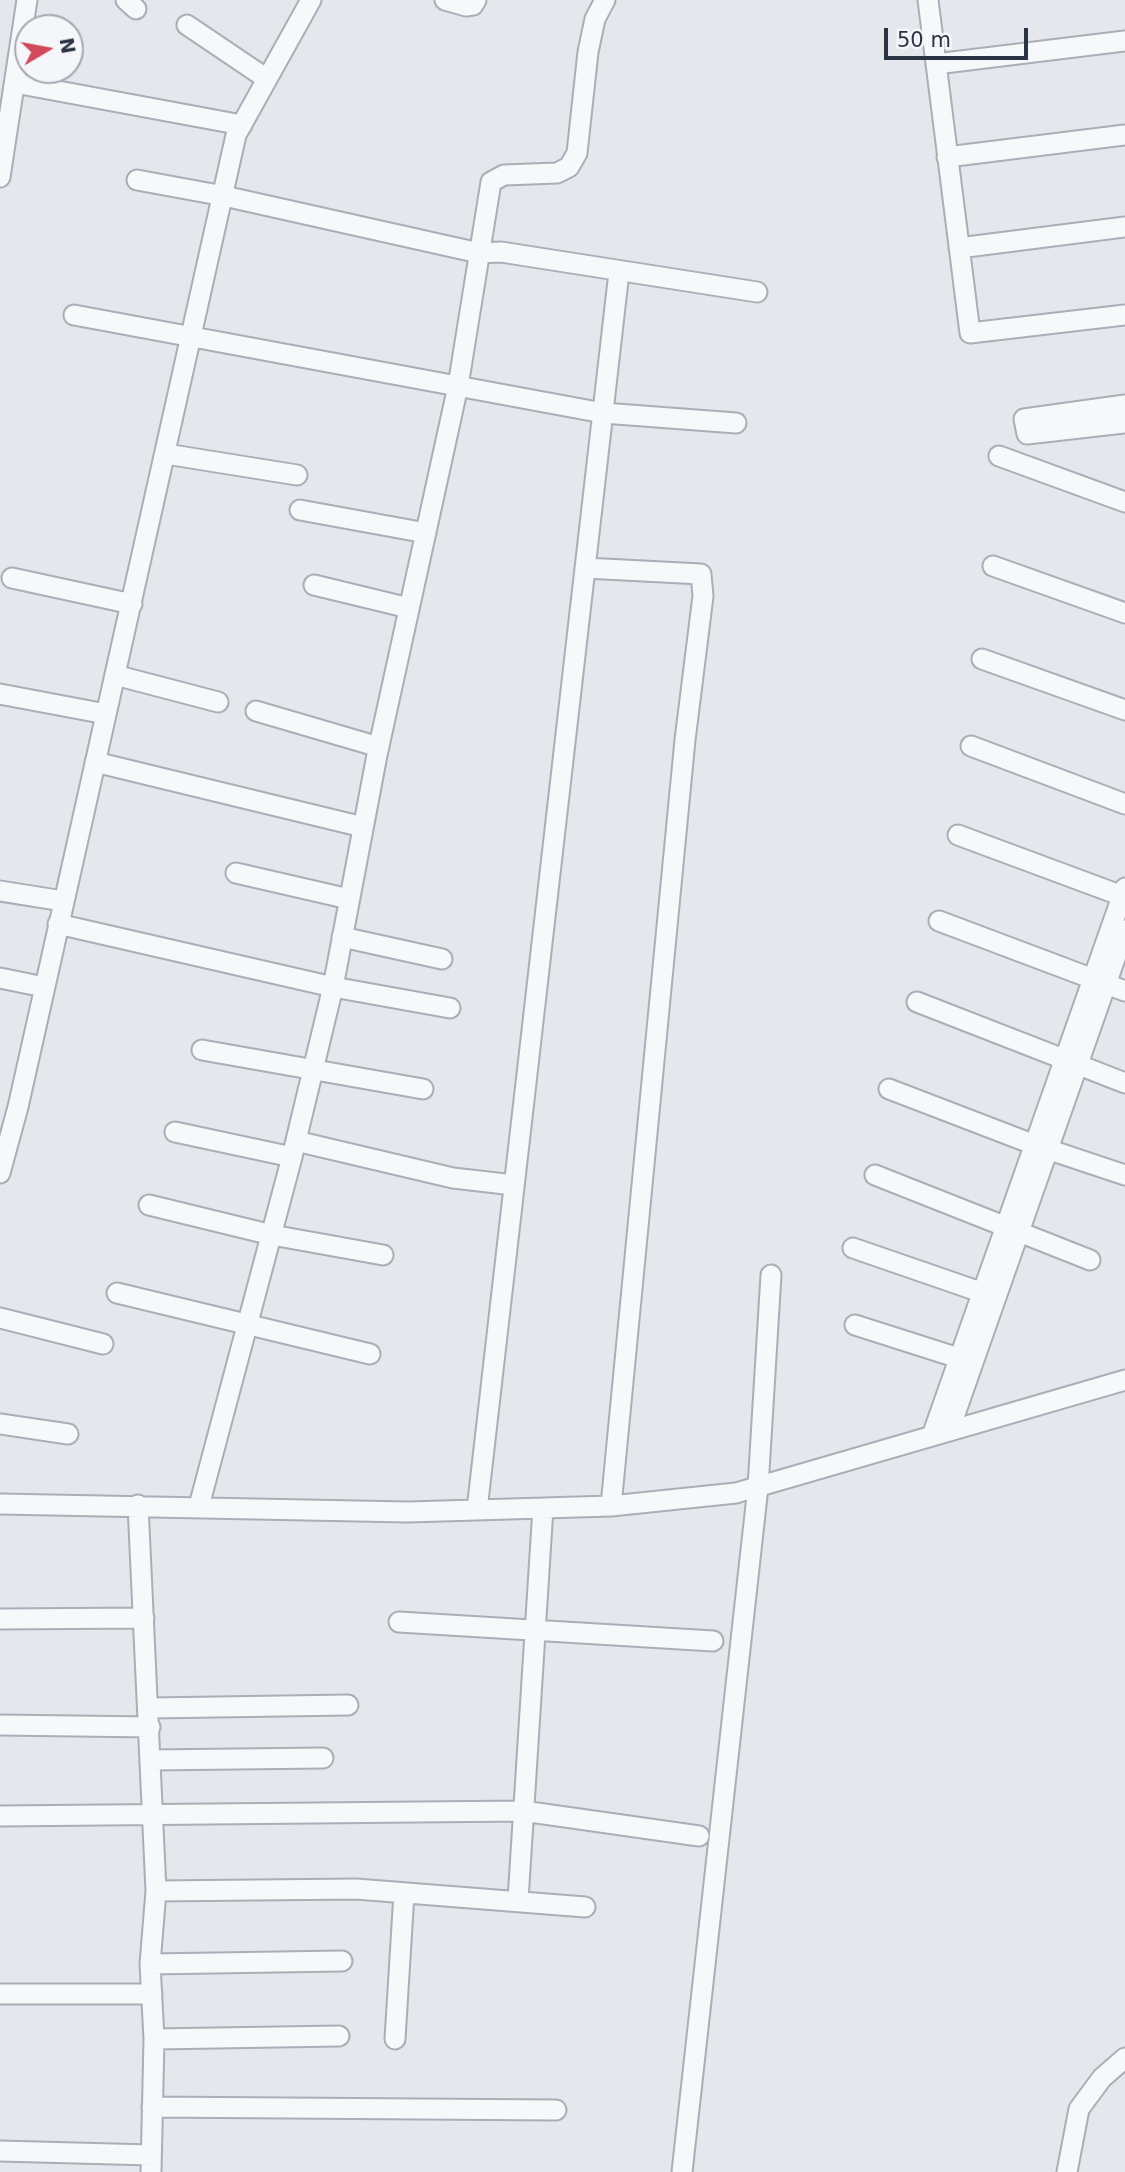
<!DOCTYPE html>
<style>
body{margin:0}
#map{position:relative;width:1125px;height:2172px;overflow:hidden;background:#e4e7ec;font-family:"DejaVu Sans",sans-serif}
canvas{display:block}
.north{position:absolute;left:14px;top:14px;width:70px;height:70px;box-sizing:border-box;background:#f4f6f9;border:2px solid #a4a8b1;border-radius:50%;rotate:80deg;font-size:19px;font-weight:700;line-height:28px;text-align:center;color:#2b3445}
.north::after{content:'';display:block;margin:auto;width:24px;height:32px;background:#d1495b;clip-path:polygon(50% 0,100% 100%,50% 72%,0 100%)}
.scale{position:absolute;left:884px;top:28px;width:144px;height:32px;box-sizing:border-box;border:4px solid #2b3445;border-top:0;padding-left:9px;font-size:21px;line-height:24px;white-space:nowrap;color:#2b3445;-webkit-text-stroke:5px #f4f6f9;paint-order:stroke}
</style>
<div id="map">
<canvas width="1125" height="2172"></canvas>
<div class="north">N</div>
<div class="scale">50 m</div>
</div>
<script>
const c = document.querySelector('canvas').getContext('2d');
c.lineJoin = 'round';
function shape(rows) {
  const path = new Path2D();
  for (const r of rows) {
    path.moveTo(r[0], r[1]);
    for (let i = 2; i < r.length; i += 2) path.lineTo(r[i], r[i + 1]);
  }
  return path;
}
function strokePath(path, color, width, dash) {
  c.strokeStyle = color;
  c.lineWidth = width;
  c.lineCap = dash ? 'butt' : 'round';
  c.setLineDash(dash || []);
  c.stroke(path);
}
const minor = shape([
 [126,0,136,9],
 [445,0,466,6,473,5,476,0],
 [928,0,970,333,1125,315],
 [187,25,267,79],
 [936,64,1125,41],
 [15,83,242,125],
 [947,157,1125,135],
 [0,177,27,0],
 [137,180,224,196,479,253,501,252,757,292],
 [959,248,1125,227],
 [74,315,603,413,736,423],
 [1125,405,1024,419,1027,434,1125,423],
 [166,454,297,475],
 [999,456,1125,502],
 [300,510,426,533],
 [993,566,1125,613],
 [585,568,701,574,703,596,685,740,611,1506],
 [12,578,132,604],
 [314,585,409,608],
 [982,659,1125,710],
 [115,675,218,702],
 [0,694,106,714],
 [256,711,379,747],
 [971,746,1125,804],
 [95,762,363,827],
 [958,835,1125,897],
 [236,873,349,899],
 [0,891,63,901],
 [939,921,1125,991],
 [58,924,333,987,450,1008],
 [342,937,442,959],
 [0,978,44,987],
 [917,1002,1125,1083],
 [202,1050,423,1089],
 [889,1089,1035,1145,1125,1175],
 [175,1132,292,1157],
 [296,1141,453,1178,514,1185],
 [0,1173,18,1107,236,135,311,0],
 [875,1175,1090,1260],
 [149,1205,272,1235,383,1255],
 [853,1248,995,1297],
 [117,1293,370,1354],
 [0,1318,103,1344],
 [855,1325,971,1362],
 [0,1424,68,1434],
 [949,1431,1125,930],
 [932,1436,1125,888],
 [0,1504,408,1512,611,1506,736,1493,1125,1380],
 [138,1505,156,1891,150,1964,154,2039,151,2172],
 [199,1506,292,1157,333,987,377,755,458,386,491,182,504,175,557,173,569,167,577,153,588,52,595,19,605,0],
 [477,1510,619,272],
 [0,1619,144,1618],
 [399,1622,713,1641],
 [150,1708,348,1705],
 [0,1725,150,1727],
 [150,1760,323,1758],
 [0,1816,523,1811,699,1836],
 [156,1891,356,1889,585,1907],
 [518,1900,543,1508],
 [150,1964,342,1961],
 [0,1994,152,1994],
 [154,2039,339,2036],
 [395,2039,404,1893],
 [152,2107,556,2110],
 [0,2151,151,2155],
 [682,2172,758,1487,771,1275],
 [1067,2172,1079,2109,1102,2078,1125,2058]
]);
strokePath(minor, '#a9aeb7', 23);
strokePath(minor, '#f7f8fa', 19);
</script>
